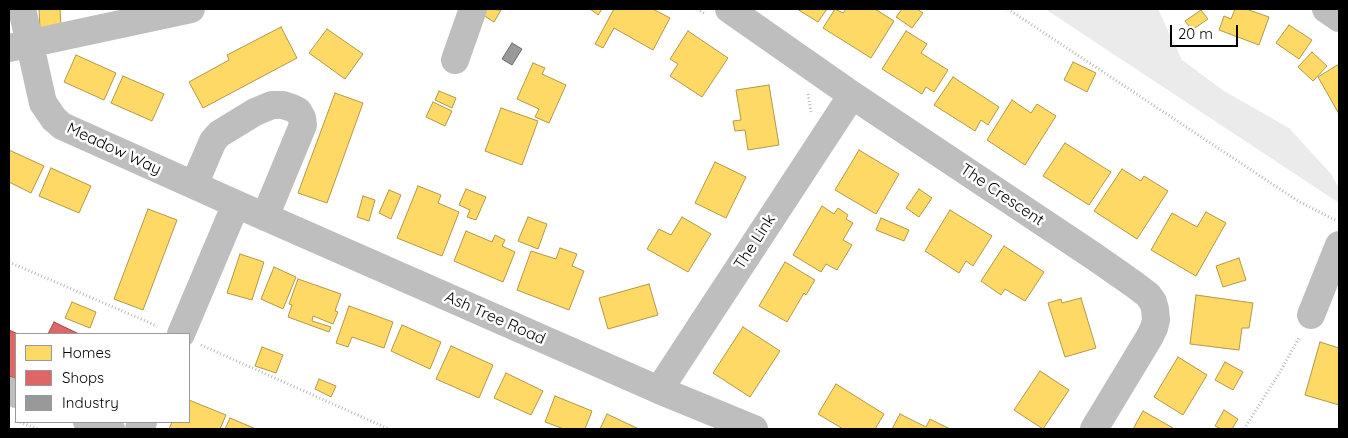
<!DOCTYPE html>
<style>
body{margin:0}
#map{position:relative;width:1348px;height:438px;overflow:hidden;background:#fff;font-family:Quicksand,sans-serif}
canvas{display:block}
.frame{position:absolute;inset:0;border:10px solid #000;pointer-events:none}
.legend{position:absolute;left:15px;top:333px;width:175px;height:90px;box-sizing:border-box;background:#fff;border:1px solid #999;margin:0;padding:6px 9px;list-style:none;font-size:15px;color:#000}
.legend li{display:flex;align-items:center;gap:10px;height:25px}
.legend b{width:25px;border:1px solid #999}
.scale{position:absolute;left:1170px;top:25px;width:68px;height:22px;box-sizing:border-box;border:2px solid #000;border-top:0;padding-left:6px;font-size:15px;line-height:18px;white-space:nowrap;color:#000;-webkit-text-stroke:4px #fff;paint-order:stroke}
</style>
<div id="map">
<canvas width="1348" height="438"></canvas>
<div class="frame"></div>
<ul class="legend">
<li><b style="height:14px;background:#ffd966"></b>Homes</li>
<li><b style="height:14px;background:#e06666"></b>Shops</li>
<li><b style="height:14px;background:#999"></b>Industry</li>
</ul>
<div class="scale">20 m</div>
</div>
<script>
const c = document.querySelector('canvas').getContext('2d');
c.lineJoin = 'round';
function fillPath(path, color) {
  c.fillStyle = color;
  c.fill(path, 'evenodd');
}
function shape(rows) {
  const path = new Path2D();
  for (const r of rows) {
    path.moveTo(r[0], r[1]);
    for (let i = 2; i < r.length; i += 2) path.lineTo(r[i], r[i + 1]);
  }
  return path;
}
function strokePath(path, color, width, dash) {
  c.strokeStyle = color;
  c.lineWidth = width;
  c.lineCap = dash ? 'butt' : 'round';
  c.setLineDash(dash || []);
  c.stroke(path);
}
function write(font, color, halo, rows, align = 'center') {
  c.font = font + ' Quicksand,sans-serif';
  c.lineWidth = 5;
  c.setLineDash([]);
  c.textBaseline = 'middle';
  c.strokeStyle = halo;
  c.fillStyle = color;
  for (const [text, x, y, turn = 0] of rows) {
    c.save();
    c.translate(x, y);
    c.rotate((+turn || 0) * Math.PI / 180);
    c.textAlign = isNaN(turn) ? turn : align;
    if (halo) c.strokeText(text, 0, 0);
    c.fillText(text, 0, 0);
    c.restore();
  }
}
const green = shape([
 [1045,9,1158,9,1182,60,1224,91,1289,128,1332,175,1339,189,1339,203]
]);
const homes = shape([
 [39,9,60,9,61,27,40,29,39,9],
 [487,9,501,10,494,22,483,15,487,9],
 [590,9,602,9,598,15,590,9],
 [614,9,653,9,670,18,653,50,614,28,603,48,595,44,614,9],
 [797,9,827,9,818,22,797,9],
 [835,9,843,13,846,9,875,9,894,21,871,58,823,28,835,9],
 [902,9,917,9,923,13,912,28,896,17,902,9],
 [1235,9,1246,9,1269,17,1259,45,1219,30,1224,16,1231,19,1235,9],
 [1201,10,1208,19,1192,30,1185,21,1201,10],
 [1289,25,1312,40,1299,59,1276,43,1289,25],
 [281,27,297,58,203,108,189,82,229,60,227,55,281,27],
 [327,29,363,54,345,79,309,53,327,29],
 [688,31,728,58,702,97,670,76,678,64,670,59,688,31],
 [906,31,927,44,921,53,948,70,934,92,926,87,922,94,882,69,906,31],
 [1312,52,1327,66,1313,81,1298,67,1312,52],
 [76,55,116,73,104,100,64,82,76,55],
 [1073,62,1096,73,1087,92,1064,80,1073,62],
 [533,63,545,68,542,74,566,85,549,123,535,117,539,109,517,99,533,63],
 [1339,64,1339,114,1318,77,1339,64],
 [123,76,164,94,152,121,111,103,123,76],
 [953,77,999,107,988,125,981,120,975,131,934,105,953,77],
 [769,85,779,145,748,150,745,130,735,131,733,121,741,120,736,90,769,85],
 [439,91,456,98,452,108,435,100,439,91],
 [335,93,363,103,327,203,298,193,335,93],
 [1012,100,1031,113,1037,104,1056,116,1025,165,987,140,1012,100],
 [433,102,452,111,445,126,426,117,433,102],
 [501,108,538,121,522,165,485,151,501,108],
 [1065,143,1111,172,1089,205,1043,176,1065,143],
 [9,150,44,166,31,193,9,182,9,150],
 [859,150,899,174,876,214,835,190,859,150],
 [715,162,746,177,726,218,695,203,715,162],
 [51,168,91,186,79,213,39,196,51,168],
 [1122,169,1141,181,1144,176,1168,191,1137,239,1094,211,1122,169],
 [418,186,441,195,438,203,459,212,442,256,397,238,418,186],
 [466,189,486,197,476,220,467,217,470,210,459,205,466,189],
 [919,189,932,198,919,217,906,208,919,189],
 [389,190,401,195,391,219,379,213,389,190],
 [363,196,375,200,369,221,357,217,363,196],
 [822,206,834,214,838,208,848,215,846,219,853,223,843,240,852,245,837,270,826,264,821,272,793,255,822,206],
 [148,209,177,220,143,310,114,299,148,209],
 [950,210,992,236,973,266,966,261,959,273,925,251,950,210],
 [1206,212,1226,223,1196,276,1151,250,1172,213,1197,227,1206,212],
 [528,217,547,224,538,249,518,241,528,217],
 [682,217,711,234,688,272,647,249,659,229,671,235,682,217],
 [881,218,909,230,904,241,876,230,881,218],
 [466,231,492,242,495,235,505,240,502,246,515,252,503,282,454,261,466,231],
 [1004,246,1044,272,1025,301,1005,289,1001,295,981,281,1004,246],
 [560,248,577,254,572,266,584,271,569,310,517,290,531,251,556,259,560,248],
 [240,254,264,262,252,300,227,293,240,254],
 [1239,258,1246,280,1223,287,1216,266,1239,258],
 [785,262,815,280,806,295,804,293,787,322,759,306,785,262],
 [274,267,296,277,283,309,261,299,274,267],
 [298,279,341,294,335,311,338,312,333,324,313,316,312,321,331,327,329,332,288,317,292,305,289,304,298,279],
 [649,284,658,315,608,329,599,298,649,284],
 [1196,295,1253,303,1249,328,1242,328,1239,350,1190,344,1196,295],
 [1081,298,1096,348,1065,357,1048,303,1061,299,1062,303,1081,298],
 [72,302,96,312,90,328,65,318,72,302],
 [349,306,393,322,384,348,352,337,348,347,336,343,349,306],
 [402,325,441,342,430,369,391,351,402,325],
 [743,327,780,351,750,397,713,373,743,327],
 [1320,342,1339,348,1339,405,1305,395,1320,342],
 [451,346,493,365,479,398,436,379,451,346],
 [262,347,283,355,276,373,255,366,262,347],
 [1178,357,1207,375,1183,415,1154,397,1178,357],
 [1225,362,1243,372,1233,390,1215,380,1225,362],
 [1040,371,1069,390,1043,429,1014,410,1040,371],
 [506,373,543,391,531,415,494,398,506,373],
 [319,379,336,386,331,397,315,389,319,379],
 [836,384,884,414,875,429,843,429,818,414,836,384],
 [555,396,592,411,585,429,564,429,545,422,555,396],
 [189,400,226,415,220,429,169,429,172,422,189,422,189,400],
 [1224,410,1238,419,1232,429,1221,429,1215,426,1224,410],
 [1143,411,1173,428,1172,429,1133,429,1143,411],
 [607,414,639,429,600,429,607,414],
 [900,414,926,427,930,419,948,428,947,429,892,429,900,414],
 [230,418,256,429,225,429,230,418]
]);
const shops = shape([
 [54,322,79,334,48,334,54,322],
 [9,330,18,334,16,334,16,379,9,376,9,330]
]);
const industry = shape([
 [512,43,522,49,512,65,502,59,512,43]
]);
const path = shape([
 [697,9,705,14],
 [1008,9,1298,201,1337,221],
 [808,94,811,112],
 [9,262,157,326],
 [201,345,389,429],
 [20,422,38,429],
 [1244,429,1280,372,1300,336]
]);
const minor = shape([
 [22,9,43,103,54,119,62,126,236,204,659,390,754,429],
 [729,9,852,95,1095,257,1135,285,1148,295,1153,302,1155,309,1156,320,1154,328,1149,338,1094,429],
 [1326,9,1339,18],
 [9,48,191,9],
 [455,60,473,9],
 [194,185,213,141,219,134,255,112,272,105,283,105,292,108,298,111,302,118,303,125,265,217],
 [1311,315,1339,245],
 [181,334,236,204],
 [659,390,852,95],
 [9,391,16,394],
 [87,422,111,429],
 [139,429,143,422]
]);
const streetNames = [
 ["Meadow Way",114,149,25],
 ["The Crescent",1002,195,34],
 ["The Link",755,242,-57],
 ["Ash Tree Road",495,318,24]
];
fillPath(green, '#ebebeb');
fillPath(homes, '#ffd966');
strokePath(homes, '#b29847', 1);
fillPath(shops, '#e06666');
strokePath(shops, '#9d4747', 1);
fillPath(industry, '#999');
strokePath(industry, '#6b6b6b', 1);
strokePath(path, '#b9b9b9', 3, [1, 2.5]);
strokePath(minor, '#bebebe', 28);
write('16px', '#000', '#fff', streetNames);
</script>
